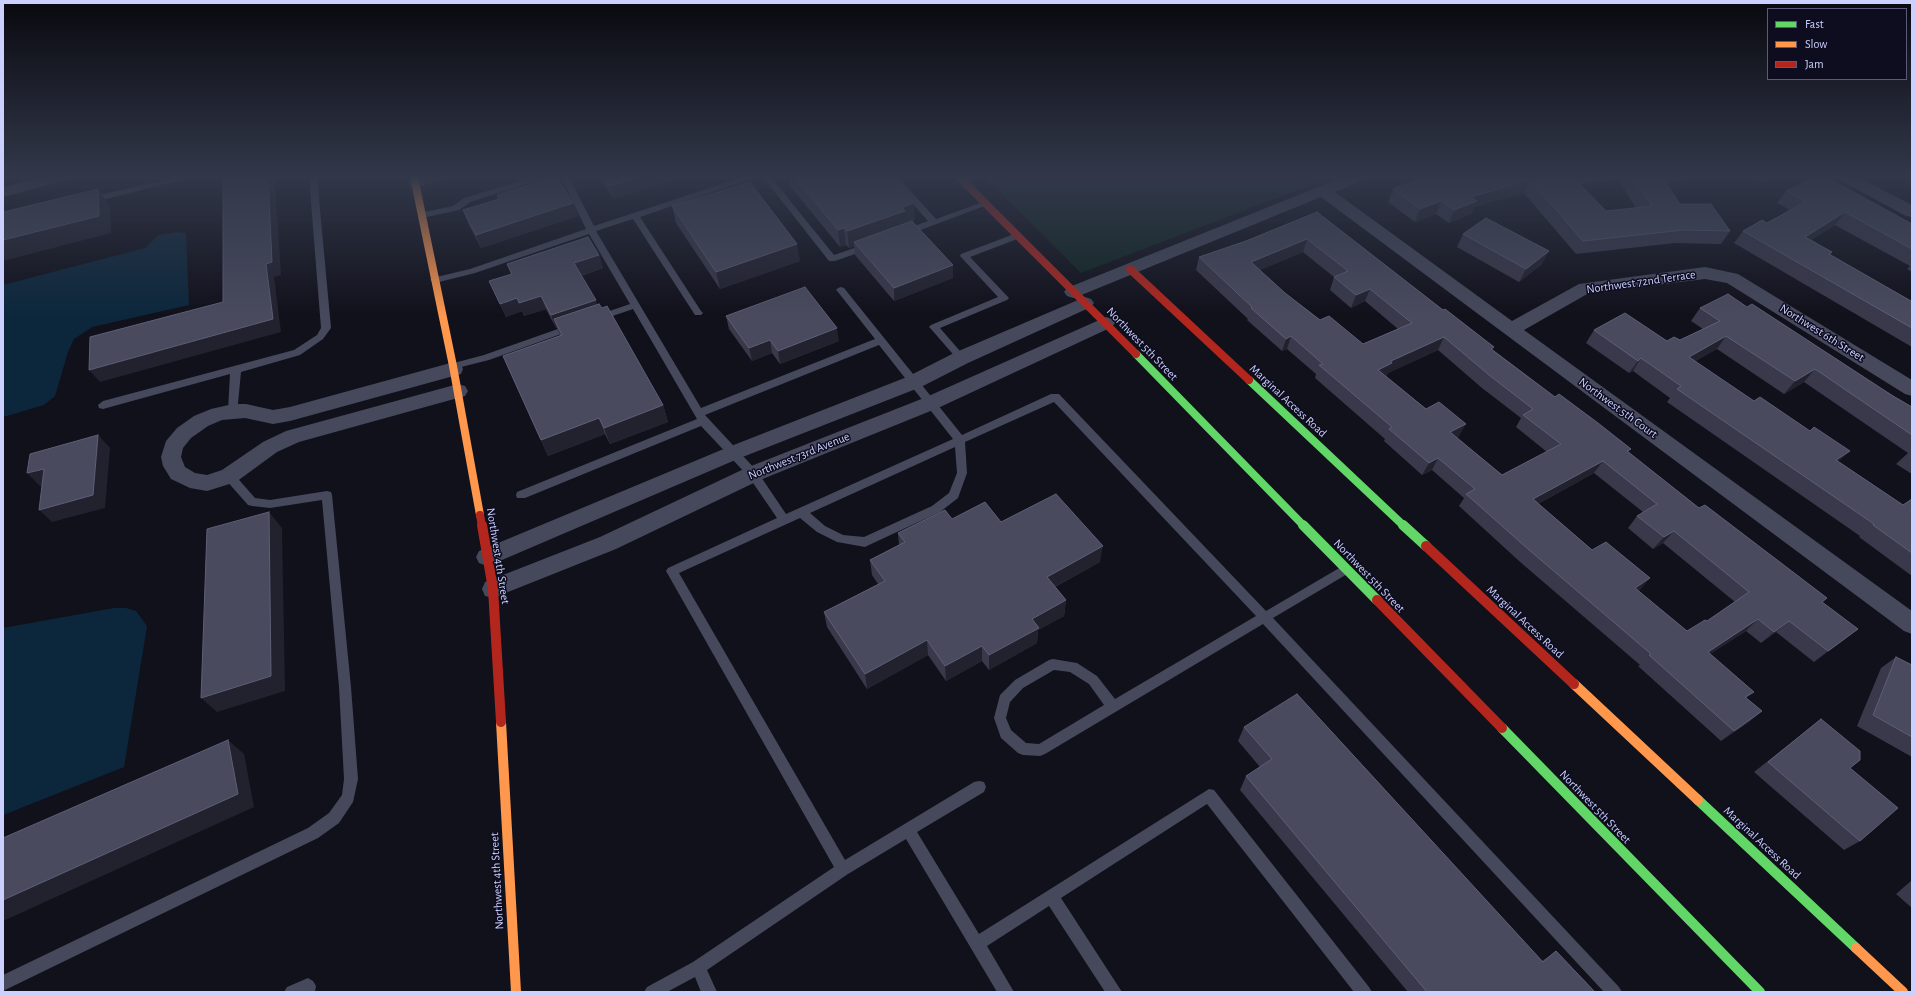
<!DOCTYPE html>
<style>
body{margin:0}
#map{position:relative;width:1915px;height:995px;overflow:hidden;background:#11111b;font-family:"Alegreya Sans",sans-serif}
canvas{display:block}
.frame{position:absolute;inset:0;border:4px solid #ccd0fe;pointer-events:none}
.legend{position:absolute;left:1767px;top:8px;width:140px;height:72px;box-sizing:border-box;background:#0d0d1f;border:1px solid #595b78;margin:0;padding:5px 7px;list-style:none;font-size:12px;color:#ccd0fe}
.legend li{display:flex;align-items:center;gap:8px;height:20px}
.legend b{width:20px;border:1px solid #595b78}
</style>
<div id="map">
<canvas width="1915" height="995"></canvas>
<div class="frame"></div>
<ul class="legend">
<li><b style="height:5px;background:#63d668"></b>Fast</li>
<li><b style="height:5px;background:#ff974d"></b>Slow</li>
<li><b style="height:5px;background:#b3261e"></b>Jam</li>
</ul>
</div>
<script>
const c = document.querySelector('canvas').getContext('2d');
c.lineJoin = 'round';
function fillPath(path, color) {
  c.fillStyle = color;
  c.fill(path, 'evenodd');
}
function shape(rows) {
  const path = new Path2D();
  for (const r of rows) {
    path.moveTo(r[0], r[1]);
    for (let i = 2; i < r.length; i += 2) path.lineTo(r[i], r[i + 1]);
  }
  return path;
}
function strokePath(path, color, width, dash) {
  c.strokeStyle = color;
  c.lineWidth = width;
  c.lineCap = dash ? 'butt' : 'round';
  c.setLineDash(dash || []);
  c.stroke(path);
}
function write(font, color, halo, rows, align = 'center') {
  c.font = font + ' "Alegreya Sans",sans-serif';
  c.lineWidth = 3;
  c.setLineDash([]);
  c.textBaseline = 'middle';
  c.strokeStyle = halo;
  c.fillStyle = color;
  for (const [text, x, y, turn = 0] of rows) {
    c.save();
    c.translate(x, y);
    c.rotate((+turn || 0) * Math.PI / 180);
    c.textAlign = isNaN(turn) ? turn : align;
    if (halo) c.strokeText(text, 0, 0);
    c.fillText(text, 0, 0);
    c.restore();
  }
}
const green = shape([
 [985,177,1331,177,1081,273]
]);
const water = shape([
 [177,232,186,233,189,305,92,327,74,339,68,352,55,396,44,405,3,417,4,336,3,285,145,248,159,235],
 [114,608,126,608,136,611,147,626,124,767,3,815,3,628]
]);
const lane = shape([
 [178,177,193,177,90,203,86,200,90,197,178,177],
 [309,177,317,177,331,328,323,339,300,355,241,372,237,414,233,415,228,411,230,374,103,409,99,408,98,405,103,401,294,350,317,335,321,328,309,177],
 [535,177,548,177,470,202,459,210,422,218,418,215,419,213,453,206,464,198,535,177],
 [561,177,569,177,594,226,743,177,756,177,640,217,701,311,703,313,701,315,695,315,633,219,596,231,701,408,875,339,838,292,836,290,838,288,841,287,844,288,962,435,1051,394,1059,394,1266,611,1341,567,1345,565,1349,567,1351,570,1349,573,1273,618,1619,987,1622,992,1604,992,1263,624,1045,754,1040,756,1023,755,1018,753,1001,738,994,718,1000,695,1015,680,1049,660,1053,659,1077,663,1097,676,1115,699,1256,616,1054,402,965,442,967,473,958,498,940,512,869,545,865,547,837,542,817,532,800,518,679,573,845,860,974,782,979,781,984,782,986,787,984,792,917,832,979,934,1209,789,1214,790,1369,987,1372,992,1354,992,1207,804,1061,898,1122,992,1105,992,1049,906,987,946,1014,992,997,992,906,839,848,874,707,970,717,992,701,992,695,977,667,992,644,992,647,987,693,962,834,867,666,571,668,568,777,518,749,477,701,426,525,498,517,498,516,495,517,492,697,419,633,309,598,321,593,318,595,316,630,304,589,234,475,273,435,283,430,280,432,278,470,269,586,229,561,177],
 [879,345,953,439,786,514,757,471,705,415,879,345],
 [955,447,957,473,949,493,932,506,864,537,843,535,825,526,810,513,955,447],
 [1054,670,1070,672,1089,684,1104,705,1039,744,1026,743,1011,730,1006,718,1010,702,1023,688,1054,670],
 [763,177,771,177,834,255,869,243,873,246,872,248,835,261,829,261,763,177],
 [889,177,898,177,936,219,983,202,986,201,990,204,907,235,901,235,901,231,928,221,889,177],
 [1017,233,1021,236,1020,238,970,257,1009,298,1007,300,940,328,966,358,961,361,958,360,931,329,929,327,931,325,998,297,960,256,961,254,1017,233],
 [572,324,577,327,575,329,489,360,453,369,448,366,450,364,484,355,572,324],
 [229,472,233,473,255,498,270,500,327,491,331,492,332,495,351,687,358,779,353,802,339,823,318,838,3,991,3,975,308,828,329,813,342,795,344,779,339,687,322,500,270,508,252,506,248,505,225,479,224,476,225,473,229,472],
 [308,978,313,981,316,986,315,992,284,992,287,987,308,978]
]);
const street = shape([
 [42,177,69,177,67,180,3,197,3,187,42,177],
 [419,177,444,177,442,180,422,186,416,188,410,186,408,183,410,180,419,177],
 [1343,177,1365,177,1363,180,1335,192,1512,321,1579,284,1705,267,1738,274,1912,380,1912,396,1905,394,1727,283,1705,279,1589,293,1524,330,1912,611,1912,634,1904,631,1321,197,1079,296,1073,298,1067,296,1064,292,1067,288,1343,177],
 [1838,177,1858,177,1912,205,1912,217,1906,216,1840,180,1838,177],
 [1085,297,1091,299,1094,303,1091,307,968,363,921,387,740,458,495,563,487,566,479,563,476,557,479,551,726,448,907,377,954,353,1085,297],
 [1106,317,1112,319,1115,323,1112,327,938,408,760,480,616,549,493,598,485,596,482,589,485,582,600,537,746,468,924,398,1106,317],
 [454,362,461,364,463,369,461,374,290,421,273,424,245,418,222,420,208,426,191,438,183,448,181,457,185,467,195,473,207,475,222,470,263,442,286,431,458,384,465,386,468,391,465,396,299,442,277,452,236,482,207,491,190,488,171,479,163,466,161,457,166,441,177,428,194,416,211,409,233,404,246,404,273,410,290,407,454,362]
]);
const fastFar1 = shape([
 [1136,354,1304,526],
 [1249,380,1404,526]
]);
const fast = shape([
 [1303,525,1377,600],
 [1403,525,1426,546],
 [1502,728,1760,992],
 [1698,800,1856,948]
]);
const slowFar1 = shape([
 [414,177,453,366,480,515]
]);
const slow = shape([
 [1574,684,1698,800],
 [501,722,516,992],
 [1856,948,1903,992]
]);
const jamFar1 = shape([
 [959,177,1136,354],
 [1130,269,1249,380],
 [480,515,482,526]
]);
const jam = shape([
 [482,525,493,589,501,722],
 [1426,546,1574,684],
 [1377,600,1502,728]
]);
const wall = shape([
 [599,177,681,177,614,199],
 [789,177,890,177,915,220,906,223,953,265,953,278,894,301,855,255,854,246,849,248,846,245,840,247,790,186],
 [1424,177,1686,177,1684,181,1666,183,1680,204,1730,231,1721,244,1675,243,1576,254,1524,193,1474,207,1471,214,1449,223,1436,214,1415,222,1388,202,1393,189],
 [1618,179,1636,208,1606,211,1580,184],
 [1743,177,1769,177,1766,182,1743,178],
 [1900,177,1912,177,1912,183],
 [1786,191,1912,224,1912,272,1907,269,1910,266,1835,225,1811,240,1832,252,1830,255,1911,301,1912,300,1912,347,1734,243,1743,231,1767,223,1790,210,1777,203],
 [497,195,573,203,578,216,481,248,468,223,463,210,498,199],
 [672,206,800,261,720,289,676,223],
 [1317,212,1443,310,1494,347,1492,349,1555,397,1631,449,1628,452,1699,508,1858,629,1814,662,1776,632,1761,643,1746,631,1710,654,1754,692,1746,698,1762,711,1749,722,1721,741,1638,666,1640,665,1519,561,1459,506,1464,498,1432,470,1422,475,1384,441,1385,439,1315,378,1316,374,1287,349,1282,351,1247,320,1248,319,1196,270,1199,257,1246,241],
 [1303,252,1334,277,1330,290,1351,308,1365,301,1398,329,1363,344,1320,320,1285,293,1260,270],
 [1438,350,1482,388,1521,418,1516,427,1547,452,1502,475,1457,438,1459,436,1386,376,1387,375,1388,373],
 [1594,473,1643,512,1637,516,1628,528,1653,549,1663,543,1735,602,1707,621,1687,631,1638,591,1640,590,1538,504],
 [1463,234,1542,264,1519,282,1457,247],
 [599,255,603,268,581,276,597,304,663,405,668,422,610,444,605,434,548,456,503,356,560,336,557,328,556,328,546,309,524,316,522,311,506,317,489,281,511,274,507,264],
 [1747,307,1912,407,1912,474,1896,464,1908,453,1804,382,1784,394,1717,349,1695,361,1839,462,1903,505,1912,499,1912,576,1859,537,1860,536,1667,402,1670,398,1633,371,1629,373,1586,343,1594,330,1667,341,1680,340,1703,329,1691,321,1700,308],
 [726,316,839,341,780,364,772,353,752,361,729,329],
 [952,519,1001,522,1100,562,1055,587,1066,600,1064,616,1038,630,1037,643,989,670,982,661,946,681,928,655,867,689,827,627,824,612,878,584,872,575,870,560,899,545,898,533],
 [1896,657,1912,665,1912,757,1857,726,1881,668],
 [1821,719,1860,841,1844,850,1754,772],
 [1244,727,1542,961,1556,951,1595,992,1408,992,1240,790,1246,776,1260,767,1238,741],
 [1912,880,1912,908,1896,894]
]);
const shadedWall = shape([
 [268,177,273,177,275,182,281,275,274,277,281,332,100,382,89,370,273,319,266,264],
 [638,177,681,177,614,199,610,186],
 [1656,177,1686,177,1684,181,1651,185],
 [1530,180,1524,193,1474,207,1471,214,1449,223,1454,210,1471,197],
 [98,189,110,206,111,233,3,261,3,240],
 [1441,201,1436,214,1415,222,1420,209],
 [573,203,578,216,481,248,476,235],
 [914,203,915,220,854,242,854,246,849,248,847,231,902,207],
 [1845,212,1835,225,1796,249,1805,237],
 [844,228,846,245,840,247,838,230],
 [1307,239,1303,252,1248,275,1251,262],
 [797,244,800,261,720,289,716,272],
 [1549,251,1542,264,1519,282,1526,269],
 [599,255,603,268,579,276,574,263],
 [953,265,953,278,894,301,894,288],
 [1370,289,1365,301,1351,308,1356,295],
 [541,296,546,309,524,316,519,303],
 [517,298,522,311,506,317,500,304],
 [596,300,600,313,554,319,557,328,556,328,551,315],
 [837,328,839,341,780,364,778,351],
 [1291,336,1287,349,1282,351,1286,339],
 [1726,336,1717,349,1680,370,1689,357],
 [1444,337,1438,350,1388,373,1387,375,1373,382,1378,370,1391,361],
 [770,340,772,353,752,361,749,348],
 [1641,358,1633,371,1629,373,1638,361],
 [1815,369,1804,382,1784,394,1795,381],
 [663,405,668,422,610,444,604,428],
 [599,418,605,434,548,456,541,440],
 [1466,424,1459,436,1444,445,1450,432],
 [98,435,110,448,105,508,52,522,39,510],
 [1850,451,1837,463,1836,460],
 [1438,458,1432,470,1422,475,1429,463],
 [1603,461,1594,473,1525,511,1533,499],
 [44,469,57,482,40,486,27,473],
 [269,512,282,528,285,691,217,712,201,698],
 [1674,531,1663,543,1653,549,1664,537],
 [1103,546,1100,562,1045,592,1047,577],
 [1650,578,1640,590,1624,600,1635,588],
 [1066,600,1064,616,1038,630,1037,643,989,670,989,655,1032,619],
 [1758,619,1746,631,1696,663,1708,652],
 [1789,621,1776,632,1761,643,1774,632],
 [1858,629,1844,640,1814,662,1828,651],
 [927,640,928,655,867,689,865,674],
 [982,646,982,661,946,681,945,666],
 [1762,711,1749,722,1721,741,1734,731],
 [228,740,244,754,254,807,3,921,3,900]
]);
const building = shape([
 [229,177,268,177,272,262,266,264,273,319,89,370,90,337,223,302,223,178,229,177],
 [553,177,557,177,573,203,476,235,463,210,499,199,497,195,553,177],
 [604,177,638,177,610,186,604,177],
 [794,177,890,177,914,203,902,207,905,211,847,231,844,228,838,230,794,177],
 [1424,177,1573,177,1606,211,1652,206,1632,177,1662,177,1680,204,1711,204,1730,231,1684,230,1583,241,1530,180,1471,197,1477,201,1454,210,1441,201,1420,209,1393,189,1424,177],
 [1815,177,1826,177,1912,224,1912,249,1845,212,1805,237,1832,252,1829,254,1911,301,1912,300,1912,328,1743,231,1762,220,1767,223,1805,202,1786,191,1815,177],
 [750,182,797,244,716,272,672,206,750,182],
 [98,189,99,216,3,240,3,212,98,189],
 [1317,212,1443,310,1445,309,1494,347,1491,349,1555,397,1559,394,1598,423,1631,449,1627,451,1699,508,1705,505,1827,598,1822,602,1858,629,1828,651,1789,621,1774,632,1758,619,1708,652,1754,692,1745,697,1762,711,1734,731,1649,655,1651,654,1528,549,1466,494,1475,489,1438,458,1429,463,1389,429,1392,427,1319,365,1323,364,1291,336,1286,339,1251,308,1252,307,1199,257,1246,241,1317,212],
 [1307,239,1348,271,1334,277,1356,295,1370,289,1412,323,1363,344,1329,316,1320,320,1285,293,1251,262,1307,239],
 [1444,337,1489,375,1533,409,1523,415,1561,444,1502,475,1450,432,1466,424,1439,402,1426,409,1378,370,1392,363,1391,361,1444,337],
 [1603,461,1657,504,1637,516,1664,537,1674,531,1749,592,1707,621,1705,620,1687,631,1635,588,1650,578,1606,542,1592,550,1533,499,1603,461],
 [1486,218,1549,251,1526,269,1463,234,1486,218],
 [912,221,953,265,894,288,854,242,912,221],
 [588,237,599,255,574,263,596,300,551,315,541,296,519,303,517,298,500,304,489,281,512,274,507,264,588,237],
 [805,287,837,328,778,351,770,340,749,348,726,316,805,287],
 [1728,294,1747,307,1752,304,1893,396,1912,407,1912,435,1815,369,1795,381,1726,336,1689,357,1754,401,1760,397,1810,431,1814,427,1850,451,1836,460,1903,505,1912,499,1912,553,1873,525,1874,524,1677,389,1681,386,1641,358,1638,361,1594,330,1625,313,1667,341,1674,337,1680,340,1720,321,1700,308,1728,294],
 [599,304,602,308,607,306,663,405,604,428,599,418,541,440,503,356,562,335,554,319,599,304],
 [98,435,93,495,39,510,44,469,27,473,30,454,98,435],
 [1056,494,1103,546,1047,577,1066,600,1032,619,1039,628,989,655,982,646,945,666,927,640,865,674,824,612,885,581,870,560,905,542,898,533,945,510,952,519,985,502,1001,522,1056,494],
 [269,512,271,676,201,698,207,529,269,512],
 [1896,657,1912,665,1912,737,1873,715,1896,657],
 [1297,694,1543,962,1556,951,1595,992,1427,992,1246,776,1272,759,1244,727,1297,694],
 [1821,719,1860,751,1860,760,1850,768,1898,808,1860,841,1768,762,1821,719],
 [228,740,238,794,3,900,3,838,228,740]
]);
const streetNames = [
 ["Northwest 72nd Terrace",1641,282,-8],
 ["Northwest 6th Street",1822,333,32],
 ["Northwest 5th Street",1142,344,46],
 ["Marginal Access Road",1288,401,43],
 ["Northwest 5th Court",1618,408,36],
 ["Northwest 73rd Avenue",799,456,-22],
 ["Northwest 4th Street",498,556,81],
 ["Northwest 5th Street",1369,576,46],
 ["Marginal Access Road",1525,622,43],
 ["Northwest 5th Street",1595,807,46],
 ["Marginal Access Road",1762,843,43],
 ["Northwest 4th Street",497,881,-93]
];
fillPath(green, '#102622');
fillPath(water, '#0c273c');
fillPath(lane, '#46495c');
fillPath(street, '#46495c');
strokePath(fastFar1, '#63d668', 8);
strokePath(fast, '#63d668', 10);
strokePath(slowFar1, '#ff974d', 8);
strokePath(slow, '#ff974d', 10);
strokePath(jamFar1, '#b3261e', 8);
strokePath(jam, '#b3261e', 10);
fillPath(wall, '#39394b');
fillPath(shadedWall, '#22222f');
fillPath(building, '#494a5e');
strokePath(building, '#5d5f77', 1);
const sky = c.createLinearGradient(0, 0, 0, 316);
sky.addColorStop(0, '#09090f');
sky.addColorStop(0.56, '#32384a');
sky.addColorStop(1, '#32384a00');
c.fillStyle = sky;
c.fillRect(0, 0, 1915, 316);
write('12px', '#ccd0fe', '#0d0d1f', streetNames);
</script>
